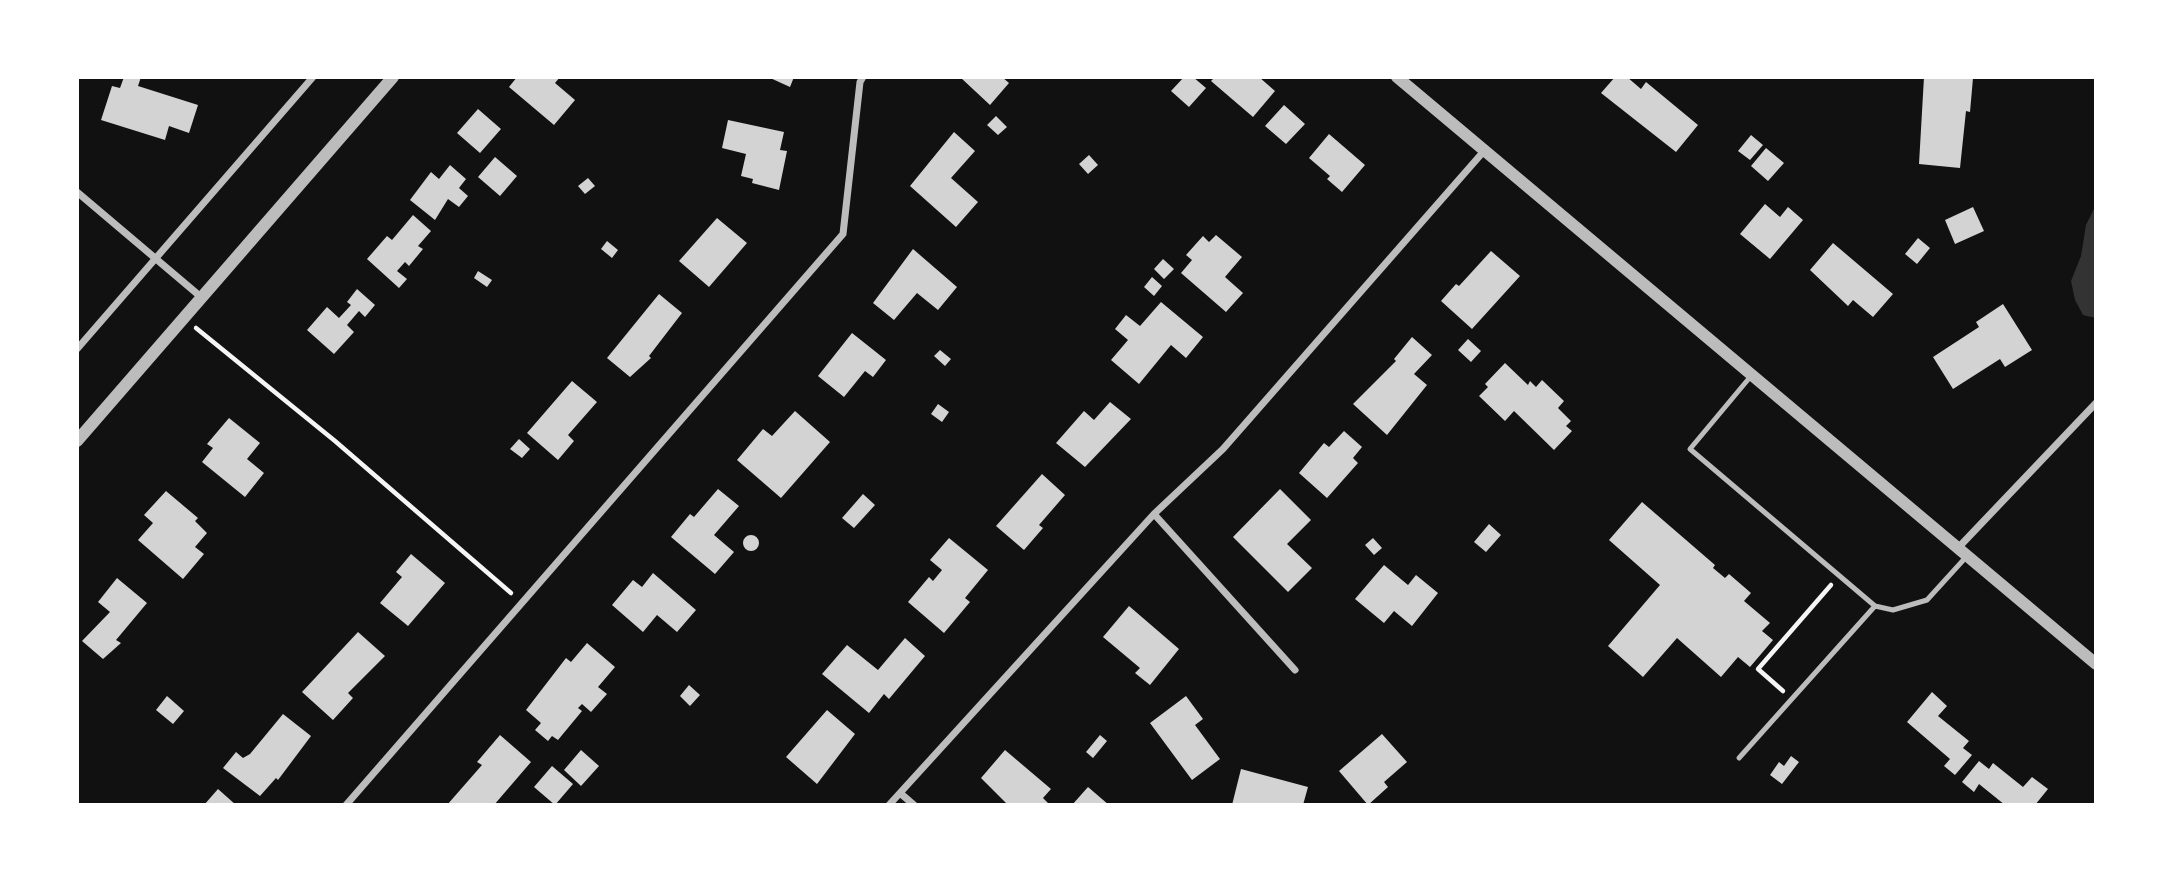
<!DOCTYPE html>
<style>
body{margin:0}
#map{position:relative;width:2173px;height:882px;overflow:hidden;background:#111;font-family:"Public Sans",sans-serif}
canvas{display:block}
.frame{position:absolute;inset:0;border:79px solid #fff;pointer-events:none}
</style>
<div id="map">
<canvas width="2173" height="882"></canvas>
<div class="frame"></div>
</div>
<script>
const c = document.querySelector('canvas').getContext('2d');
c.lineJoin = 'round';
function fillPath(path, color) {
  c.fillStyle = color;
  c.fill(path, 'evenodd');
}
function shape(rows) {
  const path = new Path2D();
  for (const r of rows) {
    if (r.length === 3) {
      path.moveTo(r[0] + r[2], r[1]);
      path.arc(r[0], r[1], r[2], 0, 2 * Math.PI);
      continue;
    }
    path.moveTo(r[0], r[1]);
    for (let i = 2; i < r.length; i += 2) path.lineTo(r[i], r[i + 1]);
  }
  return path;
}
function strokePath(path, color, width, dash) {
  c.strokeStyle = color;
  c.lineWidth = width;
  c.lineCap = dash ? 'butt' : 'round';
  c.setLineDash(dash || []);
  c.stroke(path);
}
const water = shape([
 [2096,205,2096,318,2083,315,2075,300,2071,281,2081,256,2086,225]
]);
const building = shape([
 [124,77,141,77,138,86,198,105,189,133,169,126,165,140,101,120,112,86,120,88],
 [517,77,560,77,555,83,575,100,554,125,509,87],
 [768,77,794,77,790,87],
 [960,77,1002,77,1009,83,990,105],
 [1184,77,1193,77,1206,88,1189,107,1171,91],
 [1215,77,1259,77,1275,91,1253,117,1211,81],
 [1615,77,1627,77,1641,89,1646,82,1698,125,1676,152,1601,93],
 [1924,77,1973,78,1970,112,1966,111,1960,168,1919,164],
 [1284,105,1305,124,1286,144,1265,126],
 [478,109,501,129,480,153,457,133],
 [996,116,1007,127,998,135,987,125],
 [728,120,784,132,780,150,787,151,779,190,752,183,753,179,741,176,746,154,722,148],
 [954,132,975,151,951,178,978,202,956,227,910,186],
 [1329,134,1365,165,1342,192,1327,179,1330,176,1309,158],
 [1751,135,1763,145,1750,160,1738,151],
 [1766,148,1784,163,1768,181,1751,166],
 [1089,155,1098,165,1088,174,1079,164],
 [495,157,517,176,500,196,478,177],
 [450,165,466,179,459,188,468,196,459,207,448,199,435,220,410,200,431,172,439,179],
 [588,178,595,186,585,194,578,186],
 [1765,204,1780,217,1788,207,1803,220,1770,259,1740,234],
 [1973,207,1984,231,1955,244,1945,220],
 [413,215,431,231,418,246,423,249,409,266,405,262,397,271,407,279,399,288,367,259,387,236,392,240],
 [717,218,747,243,709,287,679,261],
 [1216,235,1242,257,1225,277,1243,293,1226,312,1181,273,1192,260,1186,255,1203,236,1209,242],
 [1918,238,1930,248,1917,264,1905,254],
 [607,241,618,250,612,258,601,249],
 [1833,243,1893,294,1873,317,1853,300,1848,306,1810,270],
 [913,249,957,287,938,310,917,293,894,320,873,303],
 [1491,251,1520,276,1472,329,1441,301,1456,284,1459,286],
 [1163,259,1174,269,1164,279,1154,269],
 [478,271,492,280,487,287,474,278],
 [1152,277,1162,286,1154,296,1144,287],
 [357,289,375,305,365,317,359,311,347,325,354,332,334,354,307,330,327,307,339,318,351,305,347,302],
 [659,294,682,313,649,356,651,358,630,377,607,358],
 [1161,302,1203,337,1186,358,1171,345,1139,384,1111,360,1128,340,1115,329,1126,315,1140,326],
 [2003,304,2032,350,2005,367,2000,359,1953,389,1933,357,1979,327,1976,322],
 [852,333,886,360,873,377,865,371,844,397,818,376],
 [1412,337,1432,355,1414,374,1427,385,1387,435,1353,404,1396,361,1394,359],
 [1468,339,1481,351,1471,362,1458,350],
 [940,350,951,359,945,366,934,356],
 [1505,363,1528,385,1530,381,1536,387,1542,380,1564,401,1558,408,1571,421,1566,426,1572,431,1554,450,1514,411,1505,421,1479,396,1488,387,1485,384],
 [572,381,597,402,568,435,574,441,558,460,527,433],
 [1110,402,1131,419,1085,467,1056,443,1084,411,1094,420],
 [938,404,949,412,942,422,931,414],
 [795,411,830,442,781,498,737,460,763,429,772,436],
 [229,418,260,443,247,459,264,473,245,497,202,462,213,448,207,444],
 [1344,431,1362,447,1353,458,1358,463,1327,498,1299,473,1324,443,1329,447],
 [519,439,530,449,522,458,510,449],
 [1042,474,1065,495,1039,525,1043,528,1024,550,996,526],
 [718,489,739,506,714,535,734,552,715,574,671,537,690,514,694,517],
 [1280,489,1311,520,1287,544,1312,568,1288,592,1233,537],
 [166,491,198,518,195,521,207,533,195,547,204,554,183,579,138,540,153,523,144,515],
 [863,494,875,505,854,528,842,518],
 [1642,502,1715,565,1713,568,1725,578,1729,574,1751,593,1744,601,1770,623,1762,631,1773,640,1750,667,1738,657,1721,677,1677,638,1643,677,1608,646,1660,585,1609,540],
 [1489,524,1501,535,1486,552,1474,542],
 [751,543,8],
 [949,538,988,570,965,598,970,602,944,633,908,602,929,577,933,581,942,570,930,560],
 [1373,538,1382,548,1374,555,1365,545],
 [411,554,445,583,408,626,380,603,402,577,396,572],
 [1384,565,1408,585,1416,575,1438,593,1412,626,1394,611,1384,623,1355,599],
 [653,573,696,610,677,632,657,615,643,632,612,605,633,580,642,587],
 [117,578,147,603,116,640,121,643,103,659,82,641,110,612,98,602],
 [1129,606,1179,649,1150,685,1135,673,1140,668,1103,637],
 [358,632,385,656,348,693,353,698,333,720,302,692],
 [905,638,925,656,889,699,884,694,869,713,822,674,847,645,878,670],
 [587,643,615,667,598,687,607,694,591,712,582,704,578,708,582,711,558,740,552,736,548,741,535,730,541,723,526,710,566,658,571,662],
 [689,685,700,695,690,706,680,696],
 [1932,692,1947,706,1938,716,1969,741,1963,748,1972,755,1955,775,1944,766,1950,759,1907,722],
 [167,696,184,711,173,724,156,710],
 [1186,696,1203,719,1195,725,1220,759,1192,780,1150,723],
 [827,710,855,734,817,784,786,757],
 [283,714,311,736,278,780,276,778,260,796,223,768,236,752,243,758,250,754],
 [1382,734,1407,762,1384,782,1388,787,1368,805,1339,771],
 [500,735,531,762,494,805,447,805,482,765,477,762],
 [1100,735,1107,741,1093,758,1086,752],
 [581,750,599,766,581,786,564,770],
 [1005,750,1051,789,1043,798,1048,803,1046,805,1008,805,981,778],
 [1791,756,1799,762,1782,784,1770,775,1779,762,1784,766],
 [1979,761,1989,769,1993,763,2023,787,2032,777,2048,789,2035,805,2005,805,1979,784,1974,792,1962,782],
 [552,766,573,784,555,805,534,787],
 [1241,769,1308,787,1303,805,1232,805],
 [1088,787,1109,805,1072,805],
 [218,789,236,805,204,805]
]);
const path = shape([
 [196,328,335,441,511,593],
 [1783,691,1758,669,1831,585]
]);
const service = shape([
 [1751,376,1690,449,1875,606,1893,610,1927,600,1967,556],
 [1739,758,1875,606]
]);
const minor = shape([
 [77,192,201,297],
 [77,349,313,77],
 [1154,514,1295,670],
 [1958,548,2096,403],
 [900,793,914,805],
 [346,805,843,234,860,82,863,77],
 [889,805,1154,514,1223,449,1484,151]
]);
const tertiary = shape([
 [1397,77,2096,664],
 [77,441,393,77]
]);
fillPath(water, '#333');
fillPath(building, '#d3d3d3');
strokePath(path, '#f5f5f5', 4.5);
strokePath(service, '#bcbcbc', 5);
strokePath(minor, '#bcbcbc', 7);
strokePath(tertiary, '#bcbcbc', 12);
</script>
